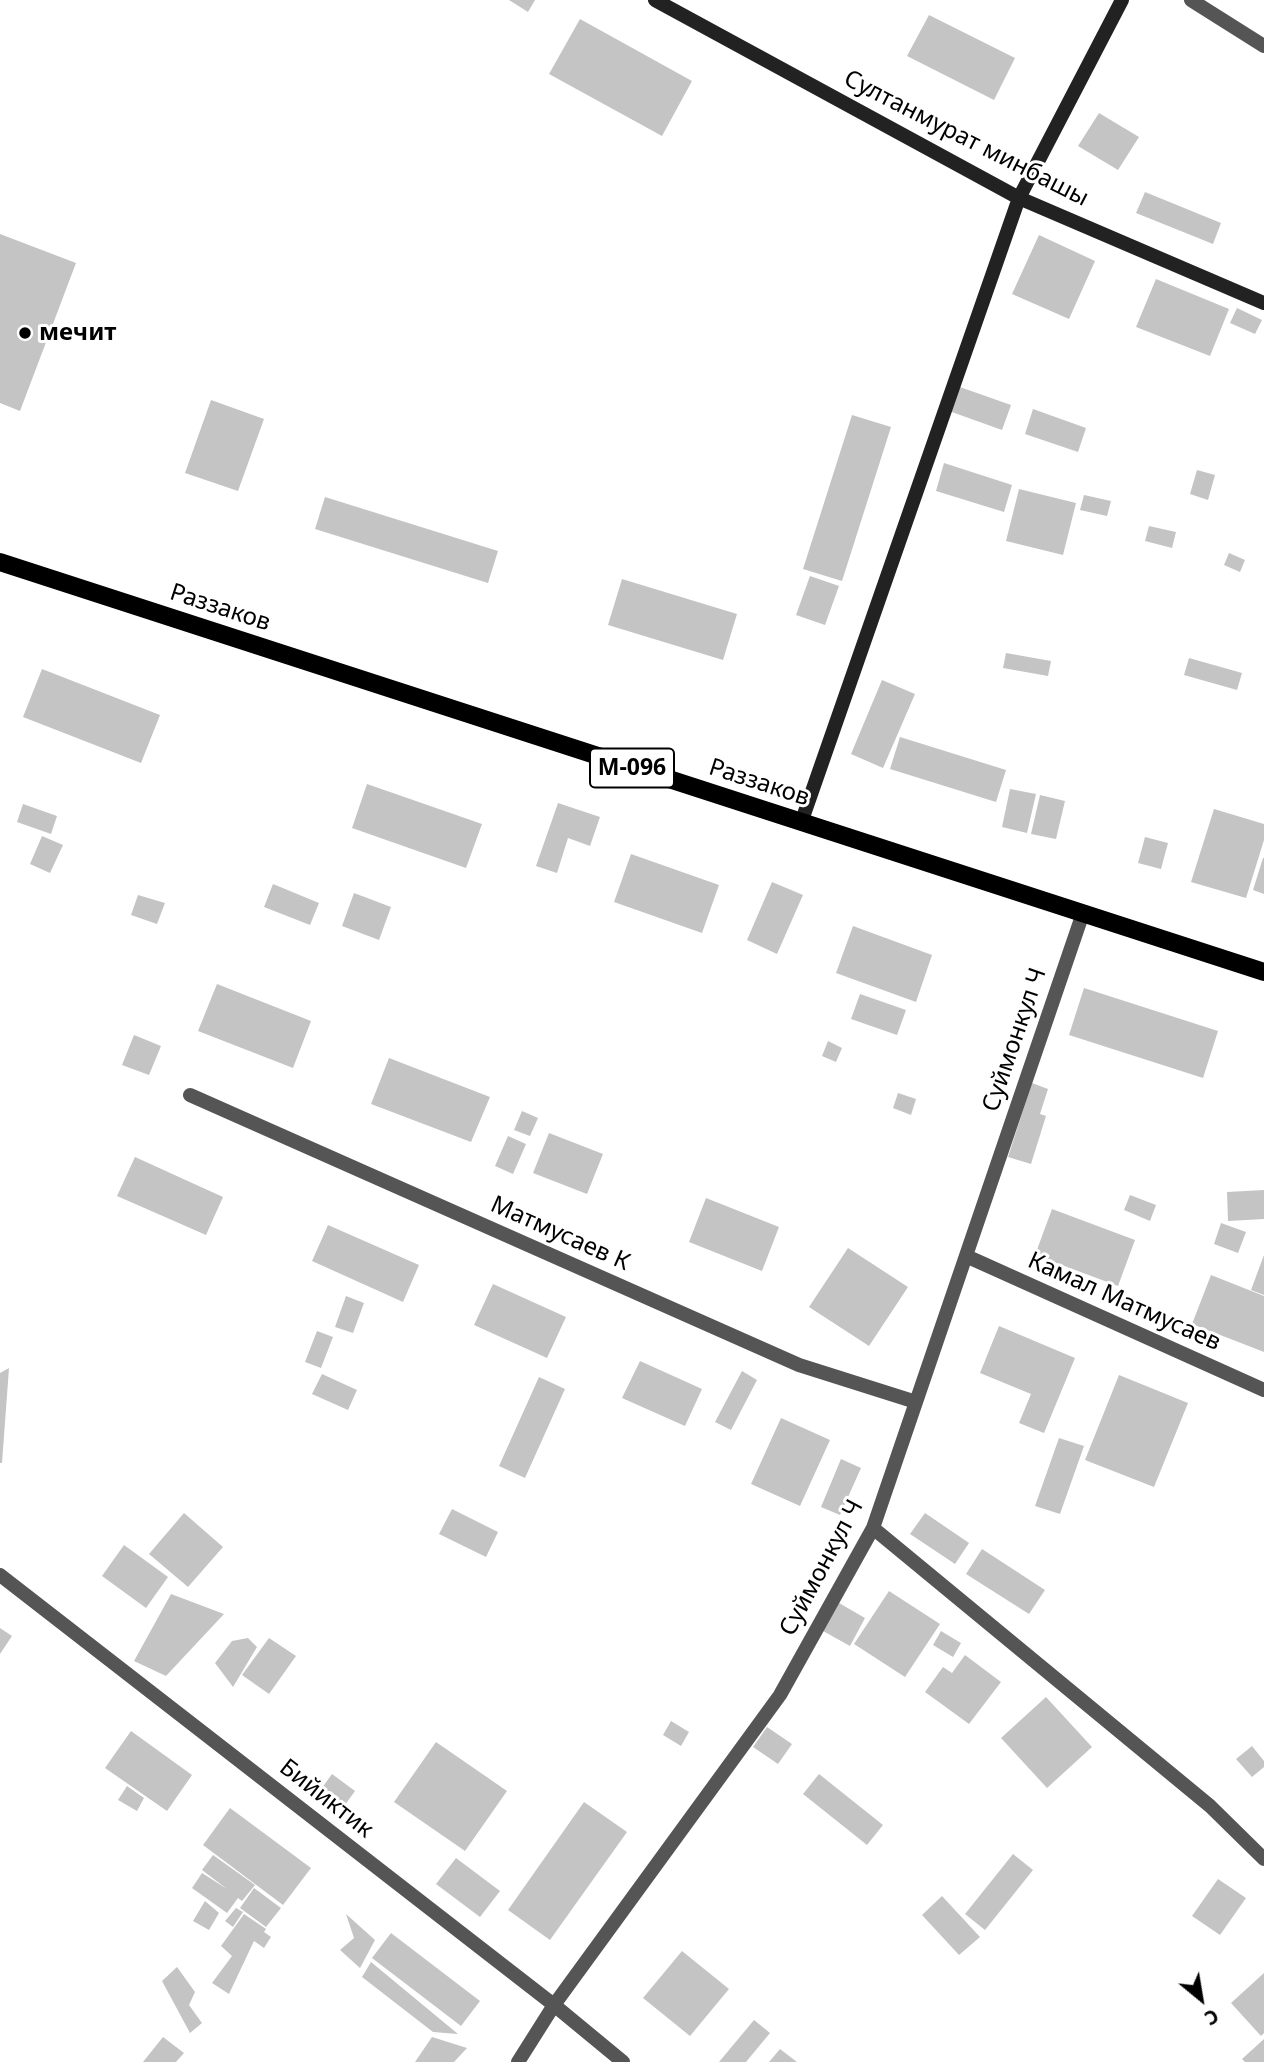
<!DOCTYPE html>
<meta charset="utf-8">
<style>
body{margin:0}
#map{position:relative;width:1264px;height:2062px;overflow:hidden;background:#fff;font-family:"Noto Sans",sans-serif}
canvas{display:block}
.north{position:absolute;left:1166px;top:1964px;width:70px;height:70px;-webkit-text-stroke:5px #fff;paint-order:stroke;rotate:150deg;font-size:19px;font-weight:700;line-height:28px;text-align:center;color:#000}
.north::after{content:'';display:block;margin:auto;width:24px;height:32px;background:#000;clip-path:polygon(50% 0,100% 100%,50% 72%,0 100%)}
</style>
<div id="map">
<canvas width="1264" height="2062"></canvas>
<div class="north">С</div>
</div>
<script>
const c = document.querySelector('canvas').getContext('2d');
c.lineJoin = 'round';
function fillPath(path, color) {
  c.fillStyle = color;
  c.fill(path, 'evenodd');
}
function shape(rows) {
  const path = new Path2D();
  for (const r of rows) {
    path.moveTo(r[0], r[1]);
    for (let i = 2; i < r.length; i += 2) path.lineTo(r[i], r[i + 1]);
  }
  return path;
}
function strokePath(path, color, width, dash) {
  c.strokeStyle = color;
  c.lineWidth = width;
  c.lineCap = dash ? 'butt' : 'round';
  c.setLineDash(dash || []);
  c.stroke(path);
}
function write(font, color, halo, rows, align = 'center') {
  c.font = font + ' "Noto Sans",sans-serif';
  c.lineWidth = 6;
  c.setLineDash([]);
  c.textBaseline = 'middle';
  c.strokeStyle = halo;
  c.fillStyle = color;
  for (const [text, x, y, turn = 0] of rows) {
    c.save();
    c.translate(x, y);
    c.rotate((+turn || 0) * Math.PI / 180);
    c.textAlign = isNaN(turn) ? turn : align;
    if (halo) c.strokeText(text, 0, 0);
    c.fillText(text, 0, 0);
    c.restore();
  }
}
const building = shape([
 [509,0,535,0,528,12],
 [929,15,1015,58,994,100,907,56],
 [580,19,692,81,662,136,549,74],
 [1099,113,1139,137,1118,170,1078,146],
 [1145,192,1221,223,1213,244,1136,213],
 [0,234,76,263,20,411,0,403],
 [1039,235,1095,261,1069,319,1012,294],
 [1156,279,1229,309,1210,356,1136,327],
 [1237,308,1262,320,1255,334,1230,323],
 [957,386,1011,405,1002,430,949,411],
 [211,400,264,419,238,491,185,473],
 [1033,409,1086,428,1078,452,1025,434],
 [852,415,891,427,842,581,803,569],
 [944,463,1012,485,1004,512,936,491],
 [1197,470,1215,475,1208,500,1190,494],
 [1019,489,1076,503,1063,555,1006,541],
 [1084,495,1111,501,1107,516,1080,510],
 [325,497,498,551,488,583,315,529],
 [1149,526,1176,532,1172,548,1145,541],
 [1229,553,1245,560,1240,572,1224,565],
 [810,576,839,586,825,625,796,615],
 [622,579,737,614,723,660,608,625],
 [1006,653,1051,661,1048,676,1003,668],
 [1189,658,1242,673,1237,690,1184,675],
 [42,669,160,715,141,763,23,717],
 [882,680,915,694,883,768,851,754],
 [900,737,1006,770,996,802,890,769],
 [367,784,482,824,466,868,352,828],
 [1010,789,1036,794,1027,833,1002,827],
 [1040,795,1065,801,1056,839,1031,834],
 [558,803,600,817,590,846,568,838,557,873,536,866],
 [23,804,57,816,51,834,17,822],
 [1214,809,1264,824,1264,840,1246,898,1191,882],
 [42,836,63,845,50,873,30,864],
 [1145,837,1168,843,1161,869,1138,863],
 [631,854,719,885,702,933,614,902],
 [1263,858,1264,858,1264,894,1253,890],
 [772,882,803,895,777,954,747,940],
 [273,884,319,903,310,925,264,907],
 [354,893,391,907,379,940,342,926],
 [138,895,165,903,157,924,131,915],
 [853,926,932,955,916,1002,836,973],
 [217,984,311,1021,293,1068,198,1031],
 [1084,988,1218,1031,1203,1078,1069,1035],
 [860,994,906,1010,897,1035,851,1019],
 [134,1035,161,1046,149,1075,122,1065],
 [828,1041,842,1048,836,1062,822,1056],
 [389,1058,490,1097,471,1142,371,1104],
 [1032,1083,1048,1089,1040,1114,1046,1116,1031,1164,1008,1157],
 [898,1093,916,1099,911,1115,893,1108],
 [522,1111,538,1118,530,1136,514,1130],
 [549,1133,603,1154,587,1194,533,1173],
 [508,1136,526,1144,513,1174,495,1166],
 [135,1157,223,1197,206,1235,117,1196],
 [1264,1190,1264,1219,1228,1221,1227,1192],
 [1130,1195,1156,1205,1150,1221,1124,1210],
 [706,1198,779,1227,762,1271,689,1242],
 [1052,1209,1135,1240,1118,1286,1035,1255],
 [1221,1223,1246,1232,1238,1253,1214,1244],
 [328,1225,419,1265,403,1302,312,1261],
 [848,1248,908,1287,869,1346,809,1307],
 [1264,1255,1264,1295,1251,1290],
 [1211,1275,1264,1296,1264,1352,1192,1324],
 [493,1284,566,1317,547,1358,474,1325],
 [346,1296,364,1303,353,1333,335,1327],
 [999,1326,1075,1358,1044,1433,1019,1423,1031,1394,980,1373],
 [317,1331,333,1337,321,1368,305,1362],
 [640,1361,702,1389,685,1426,622,1398],
 [9,1368,2,1463,0,1463,0,1373],
 [742,1371,757,1380,731,1430,715,1422],
 [322,1374,357,1390,348,1410,312,1394],
 [1119,1375,1188,1403,1154,1487,1085,1460],
 [539,1377,565,1389,525,1478,499,1466],
 [781,1418,830,1440,800,1506,751,1484],
 [1059,1438,1084,1446,1060,1514,1035,1506],
 [841,1459,861,1468,840,1515,821,1507],
 [452,1509,498,1532,486,1557,439,1534],
 [184,1513,223,1547,188,1587,149,1554],
 [925,1513,969,1543,955,1564,910,1534],
 [124,1545,168,1577,146,1608,102,1576],
 [982,1549,1045,1590,1029,1614,966,1574],
 [889,1591,940,1624,905,1677,854,1644],
 [171,1594,224,1614,166,1676,134,1661],
 [839,1603,865,1618,850,1646,823,1631],
 [0,1628,12,1636,0,1654],
 [941,1631,961,1643,953,1657,933,1645],
 [248,1638,257,1647,233,1687,215,1663,232,1641],
 [269,1638,296,1656,269,1694,242,1675],
 [965,1655,1001,1682,969,1724,925,1692,943,1667,952,1673],
 [1046,1697,1092,1747,1047,1788,1001,1738],
 [671,1721,689,1732,681,1746,663,1735],
 [767,1727,792,1744,778,1764,753,1747],
 [131,1731,192,1775,167,1811,105,1768],
 [436,1742,507,1791,465,1851,394,1802],
 [1252,1746,1264,1761,1264,1767,1252,1777,1236,1759],
 [332,1774,355,1791,342,1809,319,1792],
 [819,1774,883,1825,867,1845,803,1794],
 [127,1786,144,1798,137,1811,118,1800],
 [584,1802,627,1832,550,1940,508,1910],
 [230,1808,311,1868,283,1905,203,1845],
 [1013,1854,1033,1870,985,1930,965,1914],
 [213,1855,255,1885,242,1901,238,1898,227,1913,192,1888,202,1873,227,1889,202,1870],
 [456,1858,500,1891,480,1917,436,1884],
 [1218,1879,1246,1898,1220,1935,1192,1916],
 [254,1888,281,1908,266,1927,240,1908],
 [942,1896,980,1937,959,1955,922,1915],
 [205,1901,219,1913,209,1930,193,1921],
 [236,1908,243,1912,233,1927,225,1921],
 [244,1914,266,1929,264,1932,271,1937,264,1948,254,1941,229,1994,212,1983,232,1956,221,1946],
 [346,1914,375,1940,360,1968,340,1950,354,1938],
 [391,1933,480,2001,461,2026,372,1958],
 [682,1951,729,1989,690,2036,643,1998],
 [371,1962,458,2034,433,2032,362,1977],
 [177,1967,195,1992,189,2005,202,2023,190,2033,162,1981],
 [1264,1973,1264,2033,1261,2036,1231,2003],
 [754,2020,770,2033,746,2062,719,2062],
 [163,2037,184,2053,176,2062,143,2062],
 [432,2037,467,2048,454,2062,415,2062],
 [1264,2039,1264,2062,1245,2062,1242,2059],
 [780,2049,797,2062,769,2062]
]);
const street = shape([
 [1191,0,1264,46],
 [190,1095,799,1365,916,1402],
 [966,1256,1264,1390],
 [873,1528,1210,1806,1264,1859],
 [0,1575,554,2005,623,2062],
 [518,2062,554,2005,780,1695,873,1528,1083,913]
]);
const secondary = shape([
 [655,0,1019,198,1264,303],
 [801,823,1019,198,1122,0]
]);
const primary = shape([
 [0,562,1264,972]
]);
const markers = [
 [25,333,7,"#000"]
];
const shields = [
 [632,768,84]
];
const shieldNames = [
 ["М-096",632,768]
];
const streetNames = [
 ["Султанмурат минбашы",966,139,27],
 ["Раззаков",220,608,18],
 ["Раззаков",759,783,18],
 ["Суймонкул Ч",1015,1040,-71],
 ["Матмусаев К",560,1234,24],
 ["Камал Матмусаев",1124,1302,24],
 ["Суймонкул Ч",822,1568,-62],
 ["Бийиктик",326,1799,38]
];
const poiNames = [
 ["мечит",39,333]
];
fillPath(building, '#c4c4c4');
strokePath(street, '#555', 14);
strokePath(secondary, '#222', 14);
strokePath(primary, '#000', 18);
for (const [x, y, r, color] of markers) {
  const dot = new Path2D();
  dot.arc(x, y, r, 0, 2 * Math.PI);
  c.fillStyle = color;
  c.fill(dot);
  strokePath(dot, '#fff', 2.5);
}
for (const [x, y, w] of shields) {
  const box = new Path2D();
  box.roundRect(x - w / 2, y - 19.5, w, 39, 5);
  c.fillStyle = '#fff';
  c.fill(box);
  strokePath(box, '#000', 2);
}
write('bold 23px', '#000', null, shieldNames);
write('24px', '#000', '#fff', streetNames);
write('bold 24px', '#000', '#fff', poiNames, 'left');
</script>
